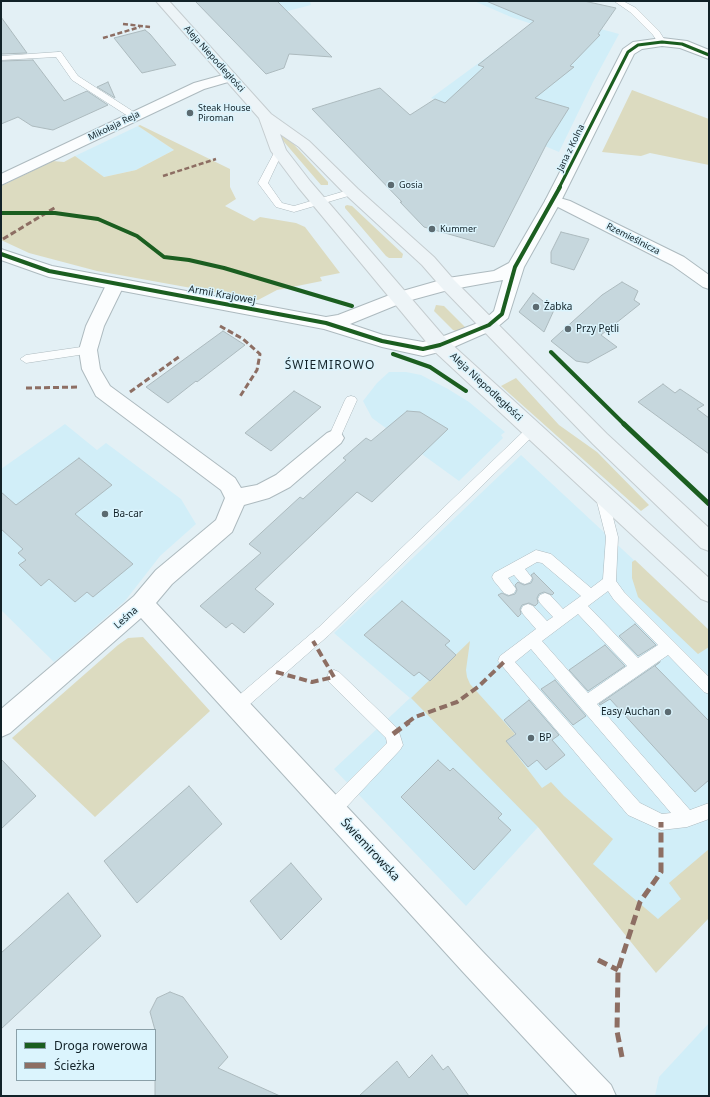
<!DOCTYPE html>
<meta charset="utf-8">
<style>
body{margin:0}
#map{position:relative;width:710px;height:1097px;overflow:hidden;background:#e3f0f5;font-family:"Noto Sans",sans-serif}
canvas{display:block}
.frame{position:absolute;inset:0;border:2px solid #122228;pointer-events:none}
.legend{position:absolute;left:16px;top:1029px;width:140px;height:52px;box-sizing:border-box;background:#dbf4fd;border:1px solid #8ba0a8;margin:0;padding:5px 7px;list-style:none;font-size:12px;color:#122228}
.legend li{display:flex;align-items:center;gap:8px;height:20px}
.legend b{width:20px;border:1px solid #8ba0a8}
</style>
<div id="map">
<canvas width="710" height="1097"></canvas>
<div class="frame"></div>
<ul class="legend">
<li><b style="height:5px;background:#1b5e20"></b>Droga rowerowa</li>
<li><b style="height:5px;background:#8d6e63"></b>Ścieżka</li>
</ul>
</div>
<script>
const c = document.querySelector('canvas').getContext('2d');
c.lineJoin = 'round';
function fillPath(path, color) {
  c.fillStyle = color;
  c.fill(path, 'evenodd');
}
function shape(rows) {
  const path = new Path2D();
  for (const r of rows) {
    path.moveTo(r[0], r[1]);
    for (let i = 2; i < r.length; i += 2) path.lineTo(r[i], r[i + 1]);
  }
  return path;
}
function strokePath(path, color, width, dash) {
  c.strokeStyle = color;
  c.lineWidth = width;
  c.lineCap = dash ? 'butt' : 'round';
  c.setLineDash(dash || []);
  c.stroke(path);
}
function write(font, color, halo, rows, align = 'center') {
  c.font = font + ' "Noto Sans",sans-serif';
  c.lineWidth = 3;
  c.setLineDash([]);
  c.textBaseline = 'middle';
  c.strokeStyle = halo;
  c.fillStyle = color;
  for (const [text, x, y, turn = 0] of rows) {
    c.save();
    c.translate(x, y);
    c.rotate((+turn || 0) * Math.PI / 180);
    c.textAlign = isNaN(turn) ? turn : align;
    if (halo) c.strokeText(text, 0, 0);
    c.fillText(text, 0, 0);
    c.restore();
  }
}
const built = shape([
 [251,1,310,1,311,5,268,16],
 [474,1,571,1,550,15,619,34,593,82,559,152,431,98,532,24,511,17],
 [138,126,174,150,136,170,104,177,75,156],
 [389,372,406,372,421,375,448,389,469,402,505,432,501,435,503,438,459,481,372,418,363,401,377,383],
 [65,424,97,450,106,443,181,499,196,524,160,556,125,601,54,662,1,610,1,469],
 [521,455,709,630,709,918,676,951,538,827,466,906,334,769,410,698,334,633],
 [709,1023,709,1096,655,1096,659,1077]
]);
const green = shape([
 [632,90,709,119,709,165,650,153,641,156,602,152],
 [140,125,230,169,230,187,236,199,225,206,254,221,260,217,296,223,305,227,340,273,320,277,322,281,277,290,258,300,97,271,29,253,1,240,1,186,53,161,64,162,75,156,104,177,136,170,174,150,138,126],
 [278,127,328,182,328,185,321,185,273,129],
 [347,205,352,206,403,254,402,258,389,258,386,256,345,208,345,206],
 [436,305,444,306,467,329,458,332,453,330,434,311],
 [516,378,559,425,597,452,649,505,641,511,501,386],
 [635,560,709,630,709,647,698,654,638,597,632,578,632,562],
 [143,637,210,711,95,817,12,738,118,645,128,638],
 [470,641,466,670,467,677,470,684,515,734,506,741,542,788,551,782,564,796,613,839,593,864,658,919,681,899,669,883,709,849,709,918,656,973,538,827,411,698]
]);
const building = shape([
 [195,1,277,1,332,57,289,54,284,68,266,74,195,1],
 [486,1,584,1,616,8,598,34,600,35,570,66,574,67,535,98,569,108,547,143,494,247,424,227,400,202,402,202,312,109,380,88,410,115,435,99,445,103,484,67,478,65,534,21,486,1],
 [1,17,27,53,1,54,1,17],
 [145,30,150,34,176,65,142,73,114,38,145,30],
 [33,60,64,101,87,91,108,105,53,130,32,126,18,117,1,124,1,61,33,60],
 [108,82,115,98,97,87,108,82],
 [561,232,589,239,574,270,551,263,551,252,561,232],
 [622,282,638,291,634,300,640,304,601,335,617,347,588,363,576,361,551,341,602,295,622,282],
 [533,293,554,310,544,332,519,312,533,293],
 [223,331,245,345,197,382,196,381,168,403,146,387,223,331],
 [663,384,675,393,680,389,704,405,697,409,709,418,709,454,638,402,663,384],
 [294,391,321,407,271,451,245,433,294,391],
 [407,411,420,412,448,429,372,502,357,492,255,589,274,604,244,633,232,623,226,628,200,606,261,553,249,544,300,497,303,499,346,460,343,458,366,438,371,441,407,411],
 [79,458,112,485,75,514,133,564,93,597,87,592,75,602,49,579,41,586,19,565,26,560,18,553,23,549,1,529,1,492,16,505,79,458],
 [534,573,554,593,552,595,544,592,539,594,537,598,538,603,535,606,529,603,522,605,520,609,521,614,518,617,498,595,502,593,508,596,515,594,517,590,515,585,518,582,524,585,531,583,533,579,531,575,534,573],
 [402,601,450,641,445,645,456,655,430,681,419,672,414,676,364,635,402,601],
 [635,624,656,645,638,656,619,636,635,624],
 [605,645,625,666,588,691,569,670,605,645],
 [660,662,655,666,709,721,709,780,695,792,610,699,600,705,599,704,660,662],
 [555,680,586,716,573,725,541,689,555,680],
 [529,700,559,735,552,740,565,755,546,770,537,760,528,767,506,741,516,734,504,720,529,700],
 [1,759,36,796,1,829,1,759],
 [438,760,450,771,453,768,502,814,498,818,511,830,474,870,401,797,438,760],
 [189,786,222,824,137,903,104,861,189,786],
 [291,863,322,899,281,940,250,901,291,863],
 [68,893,101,936,1,1029,1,953,68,893],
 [170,992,183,997,228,1057,218,1068,280,1096,155,1096,155,1030,150,1012,157,998,170,992],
 [432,1055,443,1070,448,1066,469,1096,359,1096,397,1061,409,1078,432,1055]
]);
const lane = shape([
 [614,1,623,1,636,8,659,31,666,42,665,44,659,44,653,35,630,12,614,1],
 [58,52,61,52,78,76,137,114,137,118,131,118,72,80,56,57,1,60,1,56,58,52],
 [279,148,283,151,268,183,282,203,294,206,352,189,357,192,355,194,294,212,276,207,258,183,275,151,279,148],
 [88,346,92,347,93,350,92,353,26,363,20,359,26,355,88,346],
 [351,396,355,397,357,400,340,438,338,441,334,443,330,441,328,438,345,400,347,397,351,396],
 [532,426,536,427,538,430,536,433,329,635,241,712,236,714,231,712,229,707,231,702,319,627,528,427,532,426],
 [601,489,605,490,607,494,618,537,616,581,624,592,709,677,709,694,704,692,668,655,597,704,690,810,709,803,709,819,687,827,661,830,628,815,498,661,500,656,536,629,523,614,521,610,523,606,528,604,533,606,547,621,553,617,540,603,538,599,540,595,545,593,550,595,563,609,581,596,542,563,537,562,525,569,532,578,530,582,525,584,520,582,514,575,508,578,516,589,514,593,509,595,504,593,494,581,492,577,494,573,536,550,551,554,591,588,603,579,606,537,595,494,597,490,601,489],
 [608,591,614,600,658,645,638,658,588,606,608,591],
 [578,614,627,666,588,693,542,641,578,614],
 [531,649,581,708,671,813,662,814,640,803,515,662,531,649],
 [334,670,339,672,398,729,403,745,400,750,339,815,333,817,327,815,325,809,327,803,387,743,386,738,329,682,327,677,329,672,334,670]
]);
const street = shape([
 [553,196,570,201,684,257,709,275,709,289,703,287,672,265,558,207,547,204,545,201,547,198,553,196],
 [115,279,121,281,124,285,104,326,97,350,100,369,110,386,235,478,241,488,257,485,276,475,327,433,334,430,341,433,344,438,341,443,290,487,269,498,244,505,232,532,172,584,156,603,483,952,611,1085,616,1096,578,1096,463,972,141,618,10,733,1,737,1,709,134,596,156,570,216,520,225,498,221,490,96,396,82,369,79,350,86,326,106,285,109,281,115,279]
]);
const secondary = shape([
 [662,38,687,41,709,50,709,59,680,48,662,46,642,49,634,54,561,201,524,267,508,318,495,329,447,350,423,356,382,347,324,329,49,277,1,260,1,249,52,266,326,317,338,315,392,294,448,278,494,271,509,263,545,201,623,49,633,42,662,38],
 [503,280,494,311,483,321,436,339,423,342,383,335,350,324,404,302,448,290,503,280],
 [230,73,235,74,237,77,235,80,204,89,1,185,1,174,194,83,230,73]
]);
const primary = shape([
 [156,1,169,1,271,114,309,141,358,189,434,257,454,280,607,434,709,528,709,551,701,548,593,444,442,288,422,265,346,195,299,147,280,134,286,150,310,181,447,340,709,578,709,602,701,599,433,350,298,187,271,151,259,118,156,1]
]);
const quietFar3 = shape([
 [123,24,150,27],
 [103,38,140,27],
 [163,176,216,159]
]);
const quietFar2 = shape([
 [3,239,56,207],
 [220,326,243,339,260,354,257,370,239,398],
 [26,388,79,387],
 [130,392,180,356]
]);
const quietFar1 = shape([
 [276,672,312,682,334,677,313,641],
 [407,723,415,717,457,702,478,687,505,661]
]);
const quiet = shape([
 [393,734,409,722],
 [598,960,618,970],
 [622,1057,617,1031,618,970,640,902,661,872,661,822]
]);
const cyclewayFar2 = shape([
 [559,188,628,52,638,45,662,42,682,44,709,55]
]);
const cyclewayFar1 = shape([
 [1,213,55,213,98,219,137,236,164,257,189,260,224,268,352,306],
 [1,254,49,271,326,323,382,341,423,349,440,345,489,325,502,314,515,267,560,187],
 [551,352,625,425],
 [393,354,430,367,466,391]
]);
const cycleway = shape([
 [624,424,709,504]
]);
const markers = [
 [190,113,4,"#5b6a70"],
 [391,185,4,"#5b6a70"],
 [432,229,4,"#5b6a70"],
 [536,307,4,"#5b6a70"],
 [568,329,4,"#5b6a70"],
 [105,514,4,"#5b6a70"],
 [668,712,4,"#5b6a70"],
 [531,738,4,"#5b6a70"]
];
const farStreetnames = [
 ["Aleja Niepodległości",214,59,48],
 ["Mikołaja Reja",114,126,-26],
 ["Jana z Kolna",571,148,-64],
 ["Rzemieślnicza",633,239,27]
];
const farPoinames = [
 ["Steak House",198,108],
 ["Piroman",198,118],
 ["Gosia",399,185],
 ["Kummer",440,229]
];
const streetNames = [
 ["Armii Krajowej",222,295,10],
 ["Aleja Niepodległości",486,387,43],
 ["Leśna",126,618,-41]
];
const poiNames = [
 ["Żabka",544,307],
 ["Przy Pętli",576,329],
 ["Ba-car",113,514],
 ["Easy Auchan",660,712,"right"],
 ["BP",539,738]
];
const quarterNames = [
 ["ŚWIEMIROWO",330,366]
];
const nearStreetnames = [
 ["Świemirowska",370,850,47]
];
fillPath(built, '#d1eef8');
fillPath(green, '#dcdbc0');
fillPath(building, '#c6d7dd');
strokePath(building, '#acbabe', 1);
strokePath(lane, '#adbabf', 1);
strokePath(street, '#adbabf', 2);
strokePath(secondary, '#adbabf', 2);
strokePath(primary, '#c5cdd0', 2);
fillPath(lane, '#fbfdfe');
fillPath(street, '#fbfdfe');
fillPath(secondary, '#fbfdfe');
fillPath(primary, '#edf4f7');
strokePath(quietFar3, '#8d6e63', 2.5, [5, 2.5]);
strokePath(quietFar2, '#8d6e63', 3, [6, 3]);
strokePath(quietFar1, '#8d6e63', 4, [8, 4]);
strokePath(quiet, '#8d6e63', 5, [10, 5]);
strokePath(cyclewayFar2, '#1b5e20', 3);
strokePath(cyclewayFar1, '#1b5e20', 4);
strokePath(cycleway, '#1b5e20', 5);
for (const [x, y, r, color] of markers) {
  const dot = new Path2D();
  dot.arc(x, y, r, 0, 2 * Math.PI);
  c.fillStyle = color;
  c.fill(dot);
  strokePath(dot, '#dbf4fd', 1.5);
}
write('9px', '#122228', '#dbf4fd', farStreetnames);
write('9px', '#122228', '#dbf4fd', farPoinames, 'left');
write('10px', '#122228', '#dbf4fd', streetNames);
write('10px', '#122228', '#dbf4fd', poiNames, 'left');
c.letterSpacing = '1px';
write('12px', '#122228', '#dbf4fd', quarterNames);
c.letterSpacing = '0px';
write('12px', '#122228', '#dbf4fd', nearStreetnames);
</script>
